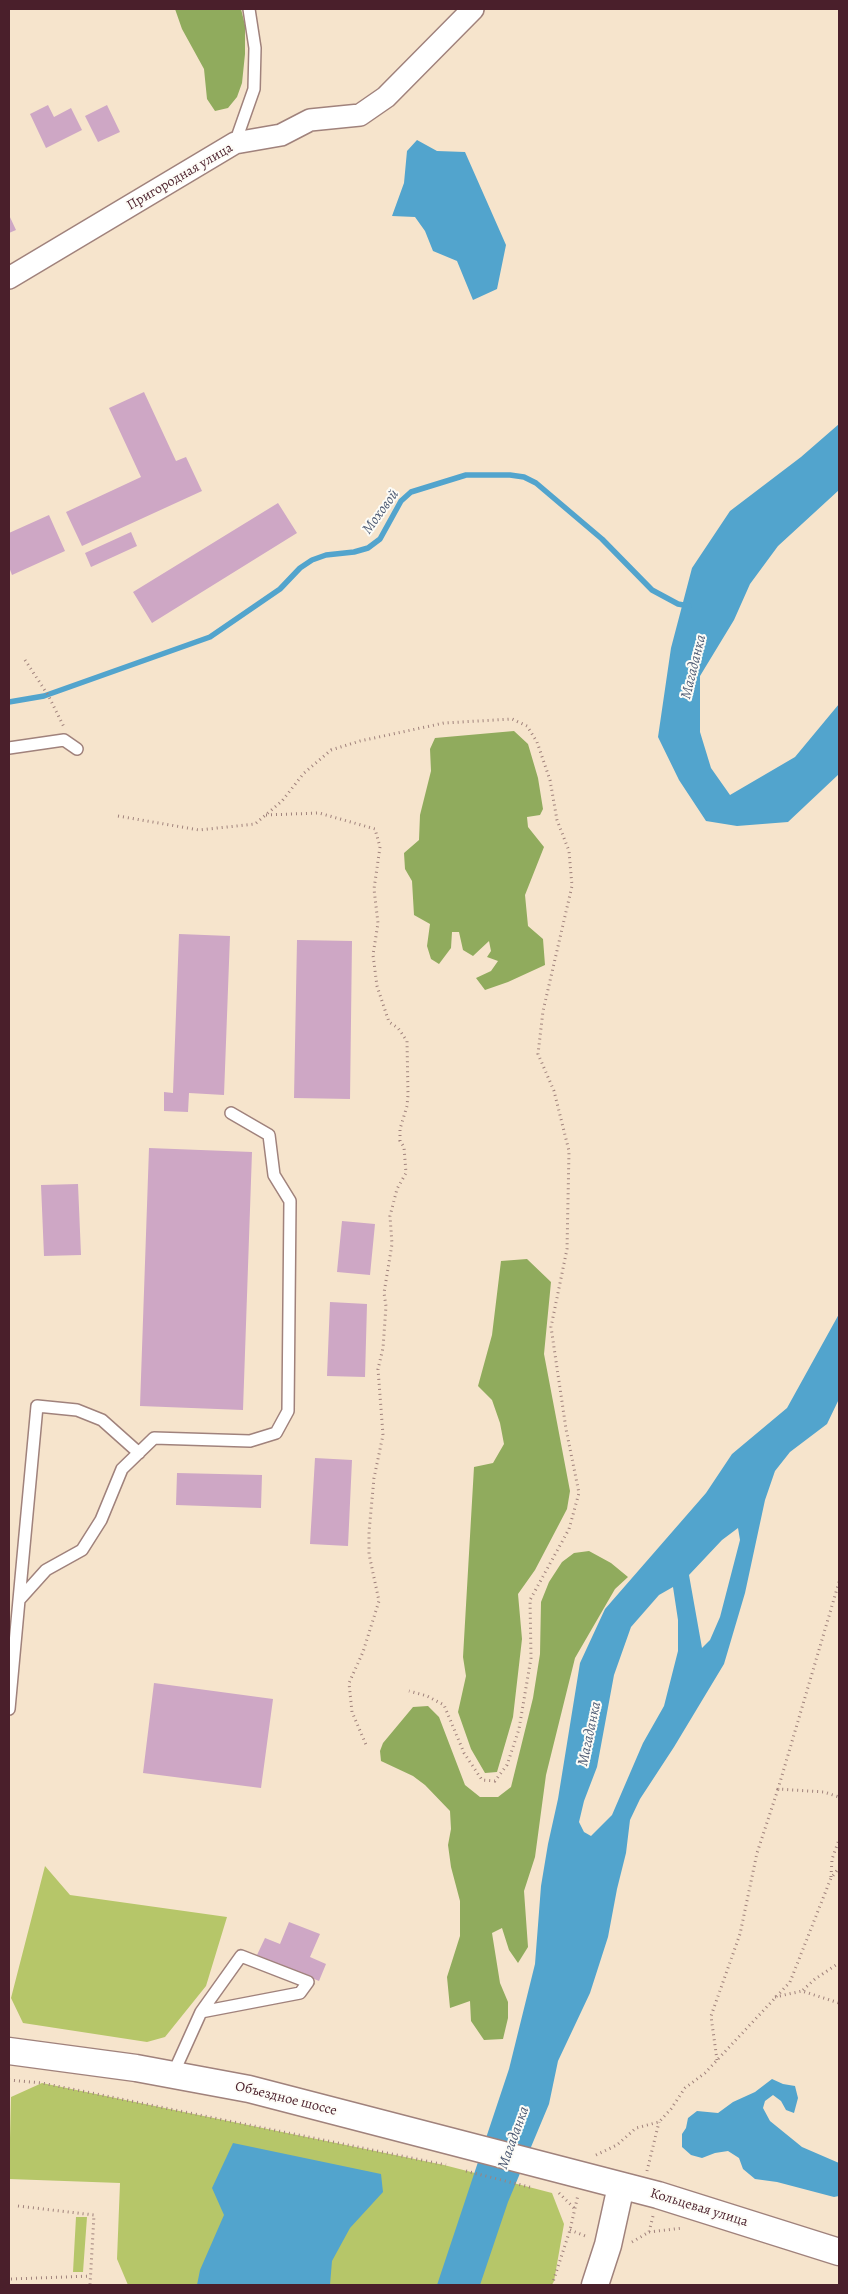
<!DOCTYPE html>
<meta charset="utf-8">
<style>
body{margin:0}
#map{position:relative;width:848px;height:2294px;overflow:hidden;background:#f6e4cc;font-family:Alegreya,serif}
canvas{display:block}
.frame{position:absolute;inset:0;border:10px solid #4a1f2b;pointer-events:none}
</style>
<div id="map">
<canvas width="848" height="2294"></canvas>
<div class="frame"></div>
</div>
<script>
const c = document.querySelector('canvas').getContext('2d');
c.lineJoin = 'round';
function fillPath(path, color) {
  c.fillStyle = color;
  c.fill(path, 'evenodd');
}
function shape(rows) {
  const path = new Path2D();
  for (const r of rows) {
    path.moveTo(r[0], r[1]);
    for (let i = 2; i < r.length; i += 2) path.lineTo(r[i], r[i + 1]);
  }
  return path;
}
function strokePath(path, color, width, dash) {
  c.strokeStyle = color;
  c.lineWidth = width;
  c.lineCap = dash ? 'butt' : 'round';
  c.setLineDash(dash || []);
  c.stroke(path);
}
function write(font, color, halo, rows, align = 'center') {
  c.font = font + ' Alegreya,serif';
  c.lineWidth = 4;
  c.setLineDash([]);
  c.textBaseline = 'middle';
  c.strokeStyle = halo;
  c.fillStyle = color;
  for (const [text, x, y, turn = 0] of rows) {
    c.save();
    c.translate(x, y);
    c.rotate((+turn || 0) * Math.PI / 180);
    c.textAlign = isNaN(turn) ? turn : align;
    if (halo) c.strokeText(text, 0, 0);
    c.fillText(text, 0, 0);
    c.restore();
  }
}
const green = shape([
 [45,1866,70,1895,227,1917,206,1986,165,2037,147,2042,23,2023,11,1998],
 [42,2083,444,2165,552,2193,564,2224,554,2281,552,2285,128,2285,117,2259,120,2183,9,2179,11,2097],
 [76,2217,87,2217,83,2272,73,2272]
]);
const forest = shape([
 [175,9,241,9,245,25,245,54,242,83,237,97,228,108,215,111,207,99,204,69,182,29],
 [514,731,528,744,538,778,543,809,540,815,527,817,528,827,544,847,525,895,528,926,543,939,545,965,508,982,485,990,476,978,491,971,498,961,487,957,491,951,489,941,473,956,463,950,459,932,452,932,451,948,439,964,431,959,427,946,430,924,414,915,412,881,405,869,404,853,419,840,420,815,431,771,430,749,435,738],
 [527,1259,551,1282,544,1354,570,1491,567,1509,535,1570,518,1594,522,1639,513,1717,497,1772,485,1773,471,1749,458,1712,466,1676,463,1657,474,1467,493,1463,504,1444,500,1423,492,1400,478,1386,492,1335,501,1261],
 [589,1551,611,1563,628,1577,615,1589,575,1658,546,1775,535,1857,524,1891,528,1947,518,1963,509,1950,502,1928,492,1933,500,1983,508,2002,508,2018,503,2039,484,2040,471,2021,470,2001,450,2008,447,1977,460,1936,460,1901,451,1867,448,1845,451,1829,450,1811,425,1785,413,1776,381,1761,380,1751,383,1743,413,1707,428,1706,439,1717,465,1785,480,1797,498,1797,511,1787,533,1698,540,1654,541,1602,549,1582,562,1562,574,1553]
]);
const water = shape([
 [417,140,437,151,465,152,506,245,497,289,473,300,457,261,433,251,425,231,415,217,392,216,404,183,407,151],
 [839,424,839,490,778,546,750,584,734,620,700,676,700,732,711,768,730,795,795,757,839,704,839,774,788,822,737,826,706,821,679,780,658,737,671,648,692,568,730,511,801,457],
 [839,1314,839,1399,827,1424,790,1452,775,1471,765,1500,745,1593,724,1664,674,1747,640,1799,630,1820,626,1853,617,1889,608,1937,590,1993,558,2061,549,2104,508,2202,480,2285,437,2285,509,2069,535,1964,541,1886,548,1844,558,1799,580,1663,605,1609,706,1493,732,1454,787,1408],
 [738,1528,740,1540,720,1617,710,1640,702,1648,689,1575,722,1540],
 [673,1587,678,1620,678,1651,664,1706,643,1743,612,1815,591,1836,584,1832,579,1822,584,1801,597,1767,614,1675,631,1627,659,1595],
 [772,2079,783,2084,795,2086,798,2098,794,2113,786,2110,781,2101,773,2095,765,2101,763,2108,770,2121,802,2147,839,2163,839,2196,834,2197,777,2182,755,2179,743,2169,739,2158,728,2151,715,2153,702,2158,691,2155,682,2147,682,2134,686,2128,688,2118,697,2111,718,2113,733,2102,755,2092],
 [233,2143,381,2174,383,2192,350,2228,332,2261,330,2285,197,2285,200,2270,224,2215,212,2188]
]);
const stream = shape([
 [9,702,44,696,210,637,280,589,300,568,312,560,326,555,354,552,368,548,380,539,401,501,411,492,466,475,510,475,524,477,536,483,602,539,652,590,678,604,689,606]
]);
const building = shape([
 [48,105,54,117,71,108,82,130,46,148,30,114],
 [107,105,120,132,98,142,85,116],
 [9,215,16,230,9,233],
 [144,392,176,461,186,457,202,491,82,546,66,512,141,477,109,408],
 [278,503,297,533,152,623,133,592],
 [49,515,65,551,12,575,9,567,9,533],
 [131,532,137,546,91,567,85,553],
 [179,934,230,936,224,1095,189,1093,188,1112,164,1111,164,1092,173,1093],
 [297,940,352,941,350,1099,294,1098],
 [149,1148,252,1152,243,1410,140,1406],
 [78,1184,81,1255,44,1256,41,1185],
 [342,1221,375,1224,370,1275,337,1272],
 [330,1302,367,1304,365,1377,327,1376],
 [315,1458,352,1460,348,1546,310,1544],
 [177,1473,262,1475,261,1508,176,1505],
 [154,1683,273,1699,261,1788,143,1773],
 [289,1922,320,1934,310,1957,326,1964,319,1981,257,1955,265,1938,280,1944]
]);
const path = shape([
 [25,660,48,695,64,727],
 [266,815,319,813,375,829,380,847,374,889,378,923,373,955,377,986,389,1022,398,1028,407,1041,408,1095,407,1106,400,1129,400,1141,404,1147,406,1173,397,1189,390,1216,392,1244,384,1293,386,1306,383,1348,378,1369,383,1435,374,1478,369,1532,369,1554,379,1601,363,1652,349,1683,352,1712,367,1747],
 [118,816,199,830,255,824,282,801,304,773,331,750,360,741,444,723,512,719,527,726,537,742,550,780,557,820,569,851,572,886,543,1011,538,1054,554,1091,569,1151,567,1249,551,1327,566,1429,579,1493,569,1529,530,1600,531,1658,519,1729,507,1765,495,1781,482,1780,464,1753,444,1705,427,1696,409,1691],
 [839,1582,778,1789,824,1792,839,1797],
 [831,1877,832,1859,839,1840],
 [803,1990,815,1979,839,1963],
 [775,1997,802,1991,839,2003],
 [717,2060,711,2016,740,1934,757,1853,778,1789],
 [9,2080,42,2083,446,2165],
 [596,2155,617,2145,636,2128,659,2122,671,2109,685,2088,705,2073,790,1982,831,1878,839,1868],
 [466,2171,533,2188],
 [647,2171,659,2122],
 [559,2193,574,2208],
 [18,2206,94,2215,90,2285],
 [570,2230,588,2237],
 [649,2232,683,2228],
 [632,2242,649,2232,653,2216],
 [11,2279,91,2276],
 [552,2285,570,2230,578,2195]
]);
const service = shape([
 [235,143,254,89,255,48,249,9],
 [9,748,64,740,77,749],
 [19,1600,37,1406,77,1410,102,1420,139,1453],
 [9,1709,19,1600,46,1570,82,1550,101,1520,122,1469,154,1438,250,1441,276,1433,288,1411,290,1201,274,1175,269,1135,231,1113],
 [173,2074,201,2012,300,1993,308,1982,241,1956,201,2012]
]);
const minor = shape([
 [9,278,235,143,281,135,310,120,360,115,386,97,473,9]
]);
const tertiary = shape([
 [9,2051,136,2068,249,2089,658,2195,839,2252],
 [595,2285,608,2245,621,2186]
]);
const streetNames = [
 ["Пригородная улица",180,177,-30],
 ["Объездное шоссе",286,2099,14],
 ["Кольцевая улица",699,2208,17]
];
const waterNames = [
 ["Моховой",381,512,-54],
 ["Магаданка",694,667,-76],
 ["Магаданка",590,1734,-78],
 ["Магаданка",514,2138,-70]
];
fillPath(green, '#b6c669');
fillPath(forest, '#90ab5d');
fillPath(water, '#52a4cd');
strokePath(stream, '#52a4cd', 5.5);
fillPath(building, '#cea7c5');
strokePath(service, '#a0827c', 14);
strokePath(minor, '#a0827c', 24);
strokePath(tertiary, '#a0827c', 29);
strokePath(path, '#a0827c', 3, [1, 4]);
strokePath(service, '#fff', 11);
strokePath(minor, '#fff', 21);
strokePath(tertiary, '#fff', 26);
write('14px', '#4a1f2b', '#fdfcf7', streetNames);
write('italic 15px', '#4e5b74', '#fdfcf7', waterNames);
</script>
